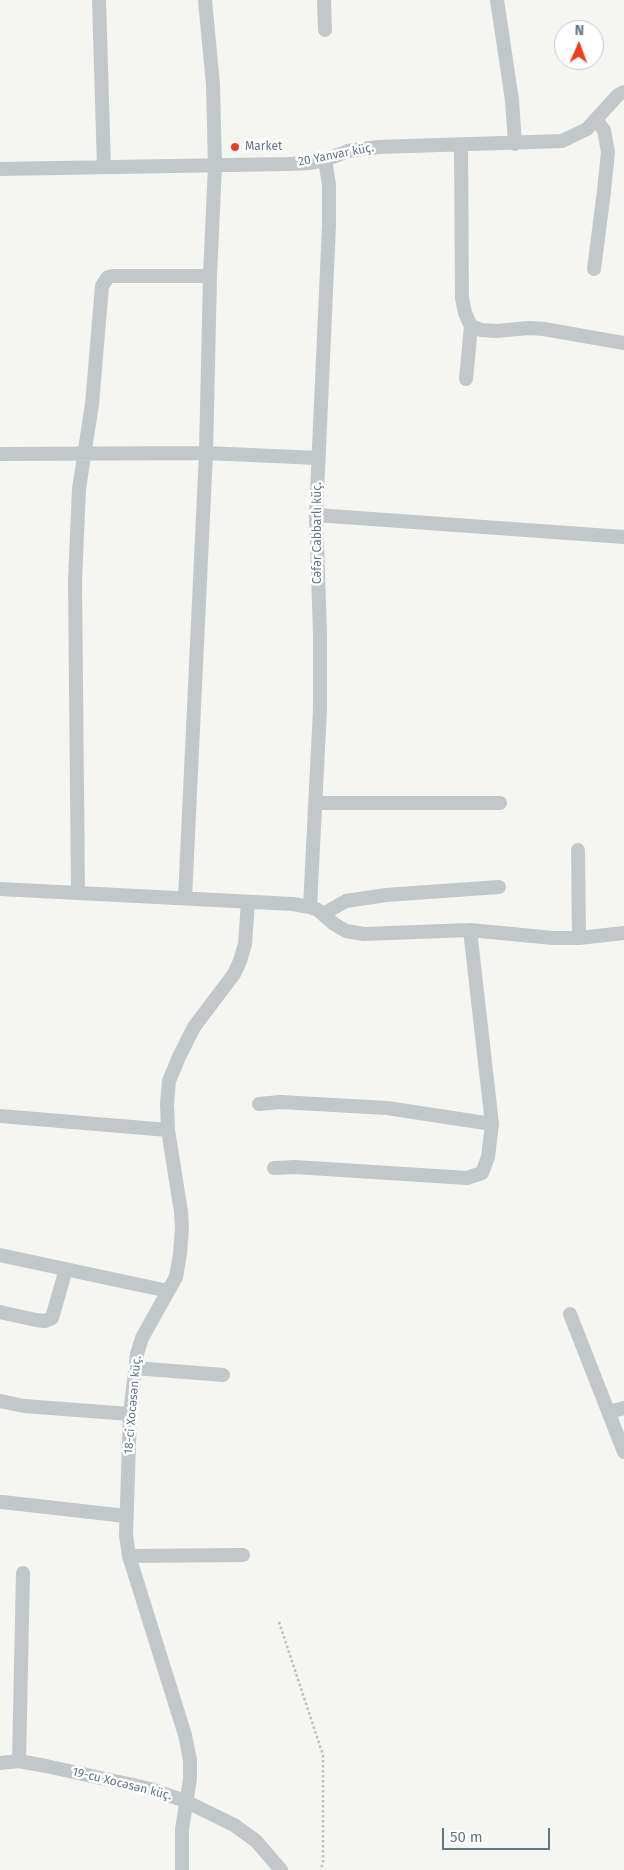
<!DOCTYPE html>
<meta charset="utf-8">
<style>
body{margin:0}
#map{position:relative;width:624px;height:1870px;overflow:hidden;background:#f5f5f1;font-family:"Fira Sans",sans-serif}
canvas{display:block}
.north{position:absolute;left:554px;top:20px;width:50px;height:50px;box-sizing:border-box;background:#fff;border:1px solid #c0c9ce;border-radius:50%;rotate:2deg;font-size:14px;font-weight:700;line-height:20px;text-align:center;color:#627784}
.north::after{content:'';display:block;margin:auto;width:18px;height:22px;background:#ee3d18;clip-path:polygon(50% 0,100% 100%,50% 72%,0 100%)}
.scale{position:absolute;left:442px;top:1828px;width:108px;height:22px;box-sizing:border-box;border:2px solid #627784;border-top:0;padding-left:6px;font-size:15px;line-height:18px;white-space:nowrap;color:#627784;-webkit-text-stroke:4px #fff;paint-order:stroke}
</style>
<div id="map">
<canvas width="624" height="1870"></canvas>
<div class="north">N</div>
<div class="scale">50 m</div>
</div>
<script>
const c = document.querySelector('canvas').getContext('2d');
c.lineJoin = 'round';
function shape(rows) {
  const path = new Path2D();
  for (const r of rows) {
    path.moveTo(r[0], r[1]);
    for (let i = 2; i < r.length; i += 2) path.lineTo(r[i], r[i + 1]);
  }
  return path;
}
function strokePath(path, color, width, dash) {
  c.strokeStyle = color;
  c.lineWidth = width;
  c.lineCap = dash ? 'butt' : 'round';
  c.setLineDash(dash || []);
  c.stroke(path);
}
function write(font, color, halo, rows, align = 'center') {
  c.font = font + ' "Fira Sans",sans-serif';
  c.lineWidth = 5;
  c.setLineDash([]);
  c.textBaseline = 'middle';
  c.strokeStyle = halo;
  c.fillStyle = color;
  for (const [text, x, y, turn = 0] of rows) {
    c.save();
    c.translate(x, y);
    c.rotate((+turn || 0) * Math.PI / 180);
    c.textAlign = isNaN(turn) ? turn : align;
    if (halo) c.strokeText(text, 0, 0);
    c.fillText(text, 0, 0);
    c.restore();
  }
}
const path = shape([
 [279,1622,323,1755,323,1862,321,1870]
]);
const street = shape([
 [99,0,104,167],
 [324,0,325,30],
 [497,0,512,100,515,144],
 [461,145,462,298,465,313,471,326,481,330,496,331,529,328,544,329,624,343],
 [0,169,288,164,309,163,325,160,348,151,378,147,562,141,587,129,618,95,624,92],
 [594,269,604,191,608,152,604,130,596,120],
 [466,379,471,326],
 [0,454,206,453,318,458],
 [316,515,624,537],
 [316,803,500,803],
 [578,850,579,938],
 [0,889,293,904,310,907,318,910,334,924,346,931,364,934,470,930,553,938,579,938,624,933],
 [78,892,75,581,79,489,92,404,102,286,108,277,113,276,210,276],
 [185,898,206,453,210,276,215,165,213,85,205,0],
 [310,907,320,709,320,634,316,515,329,225,329,185,325,160],
 [323,914,346,901,386,895,499,887],
 [259,1104,280,1102,387,1108,492,1124],
 [0,1116,168,1130],
 [274,1168,295,1167,467,1178,482,1173,488,1157,492,1124,470,930],
 [0,1255,168,1291],
 [0,1312,36,1320,45,1321,52,1318,66,1269],
 [570,1314,624,1452],
 [135,1368,223,1375],
 [0,1401,24,1406,130,1414],
 [609,1412,624,1408],
 [2,1502,126,1516],
 [129,1556,243,1555],
 [19,1761,23,1573],
 [0,1763,19,1761,46,1766,151,1789,185,1801,234,1825,256,1841,281,1870],
 [182,1870,182,1829,190,1779,190,1760,185,1735,129,1556,126,1535,130,1414,137,1354,142,1338,176,1277,180,1254,182,1228,181,1212,168,1130,167,1104,169,1081,179,1057,194,1027,234,974,240,961,245,944,248,902]
]);
const markers = [
 [235,147,5,"#ee3d18"]
];
const poiNames = [
 ["Market",245,147]
];
const streetNames = [
 ["20 Yanvar küç.",336,155,-11],
 ["Cəfər Cabbarlı küç.",318,533,-90],
 ["18-ci Xocəsən küç.",133,1405,-85],
 ["19-cu Xocəsən küç.",122,1784,14]
];
strokePath(path, '#bec0c2', 2.5, [2.5, 2.5]);
strokePath(street, '#c2c7c9', 14);
for (const [x, y, r, color] of markers) {
  const dot = new Path2D();
  dot.arc(x, y, r, 0, 2 * Math.PI);
  c.fillStyle = color;
  c.fill(dot);
  strokePath(dot, '#fff', 2);
}
write('12px', '#627784', '#fff', poiNames, 'left');
write('12px', '#627784', '#fff', streetNames);
</script>
